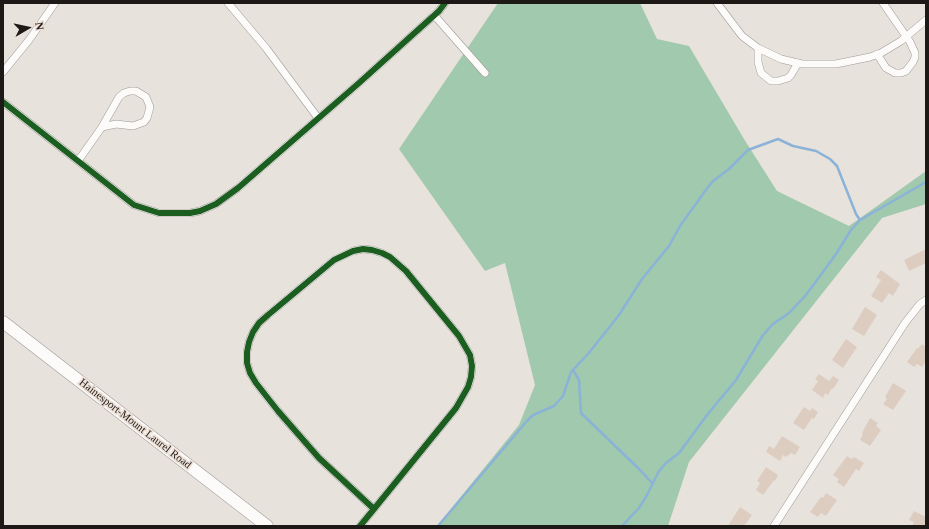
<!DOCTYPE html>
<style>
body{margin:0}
#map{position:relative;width:929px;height:529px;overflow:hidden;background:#e8e2dd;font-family:"Times New Roman",serif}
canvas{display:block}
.frame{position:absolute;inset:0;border:4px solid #1d1916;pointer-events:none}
.north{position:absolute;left:8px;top:8px;width:40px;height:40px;-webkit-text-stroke:3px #ede1d8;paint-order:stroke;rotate:81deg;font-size:11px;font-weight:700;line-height:16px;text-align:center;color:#1d1916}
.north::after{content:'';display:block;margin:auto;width:14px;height:18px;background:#1d1916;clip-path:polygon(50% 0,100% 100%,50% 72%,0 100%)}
</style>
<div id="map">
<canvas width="929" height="529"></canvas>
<div class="frame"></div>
<div class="north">N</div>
</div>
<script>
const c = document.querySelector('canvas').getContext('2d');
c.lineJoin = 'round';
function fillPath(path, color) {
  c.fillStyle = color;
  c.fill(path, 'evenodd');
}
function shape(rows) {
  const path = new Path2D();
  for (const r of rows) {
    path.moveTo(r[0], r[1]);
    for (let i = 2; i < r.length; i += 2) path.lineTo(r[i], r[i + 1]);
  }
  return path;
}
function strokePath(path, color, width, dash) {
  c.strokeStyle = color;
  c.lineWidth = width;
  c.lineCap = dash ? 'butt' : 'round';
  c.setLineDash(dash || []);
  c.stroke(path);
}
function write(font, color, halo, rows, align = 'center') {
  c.font = font + ' "Times New Roman",serif';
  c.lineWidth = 3.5;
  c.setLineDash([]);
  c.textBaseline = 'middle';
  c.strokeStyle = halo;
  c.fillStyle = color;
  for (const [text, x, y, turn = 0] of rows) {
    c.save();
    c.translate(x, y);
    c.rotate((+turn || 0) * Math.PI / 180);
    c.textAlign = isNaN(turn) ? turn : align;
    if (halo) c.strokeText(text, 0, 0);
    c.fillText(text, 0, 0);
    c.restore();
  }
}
const forest = shape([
 [498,3,640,3,657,39,689,46,744,139,777,191,849,226,926,171,926,204,882,218,689,462,668,526,437,526,519,425,535,385,505,263,485,271,399,149]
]);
const stream = shape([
 [573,370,579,380,581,413,640,470,652,483],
 [438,526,526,422,533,415,554,406,563,396,571,372,588,354,619,315,642,279,669,246,680,226,708,187,713,181,729,169,748,150,778,139,793,146,816,151,830,159,837,166,856,214,860,220],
 [622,526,639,508,647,495,659,471,666,463,679,453,707,415,736,380,763,335,773,324,789,313,806,295,836,254,851,230,860,220,926,182]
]);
const building = shape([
 [926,249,926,263,909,271,904,260],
 [881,270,900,284,893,296,889,293,882,303,871,296,881,280,876,277],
 [865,307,877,315,864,336,852,329],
 [846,339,857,347,843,368,832,360],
 [922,344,926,347,926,361,922,367,917,364,914,367,907,362,917,348,918,349],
 [819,374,829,381,833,376,839,380,833,389,832,388,828,395,825,393,823,398,812,390,818,381,815,379],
 [893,383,906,391,893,410,883,404,887,399,885,397],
 [804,407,810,411,812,408,818,412,814,419,812,418,804,430,793,423],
 [870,418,878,423,876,426,881,430,870,446,860,440,863,434,862,433],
 [782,436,800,447,795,455,791,453,786,457,783,455,780,461,766,452,769,446,774,449],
 [847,456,852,459,854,457,864,463,859,471,856,469,844,487,837,482,839,479,833,475],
 [766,467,778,475,775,481,774,480,763,495,756,490,760,483,757,481],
 [826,493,837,500,826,516,821,513,818,517,810,512,821,497,823,498],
 [740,507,752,515,744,526,728,526],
 [914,511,926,517,926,526,912,526,914,522,909,520]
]);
const minor = shape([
 [228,3,266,48,318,118],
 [717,3,742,36,758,48,781,59,802,64,836,64,870,57,881,53,901,41,926,20],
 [434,15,485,73],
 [758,48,758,62,761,73,771,81,778,81,788,78,791,75,798,63],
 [877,54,886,68,895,73,901,73,906,71,913,62,915,57,915,53,910,42,883,3],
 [3,72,29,40,55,3],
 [3,102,134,205,159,213,190,213,200,211,216,204,238,188,359,83,439,11,445,3],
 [78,161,102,127,116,124,133,126,144,122,147,118,150,107,146,97,136,91,130,91,124,93,119,97,102,127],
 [360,526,374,509,456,408,468,387,471,377,472,366,470,355,459,336,406,271,390,257,382,253,372,250,363,249,353,251,334,260,268,315,259,323,253,332,249,342,247,352,247,363,250,373,256,383,278,411,319,458,374,509],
 [774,526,905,323,920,304,926,300]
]);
const primary = shape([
 [3,322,267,526]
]);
const cycleway = shape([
 [3,102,134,205,159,213,190,213,200,211,216,204,238,188,359,83,439,11,445,3],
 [360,526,374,509,456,408,468,387,471,377,472,366,470,355,459,336,406,271,390,257,382,253,372,250,363,249,353,251,334,260,268,315,259,323,253,332,249,342,247,352,247,363,250,373,256,383,278,411,319,458,374,509]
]);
const streetNames = [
 ["Hainesport-Mount Laurel Road",135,424,38]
];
fillPath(forest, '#a1c9ae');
strokePath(stream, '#8ab3d7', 2.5);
fillPath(building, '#ddcdc1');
strokePath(minor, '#9e9996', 8);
strokePath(primary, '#9e9996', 13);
strokePath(minor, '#fcfbfa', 7);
strokePath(primary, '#fcfbfa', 12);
strokePath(cycleway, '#1b5e20', 6);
write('11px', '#1d1916', '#ede1d8', streetNames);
</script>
